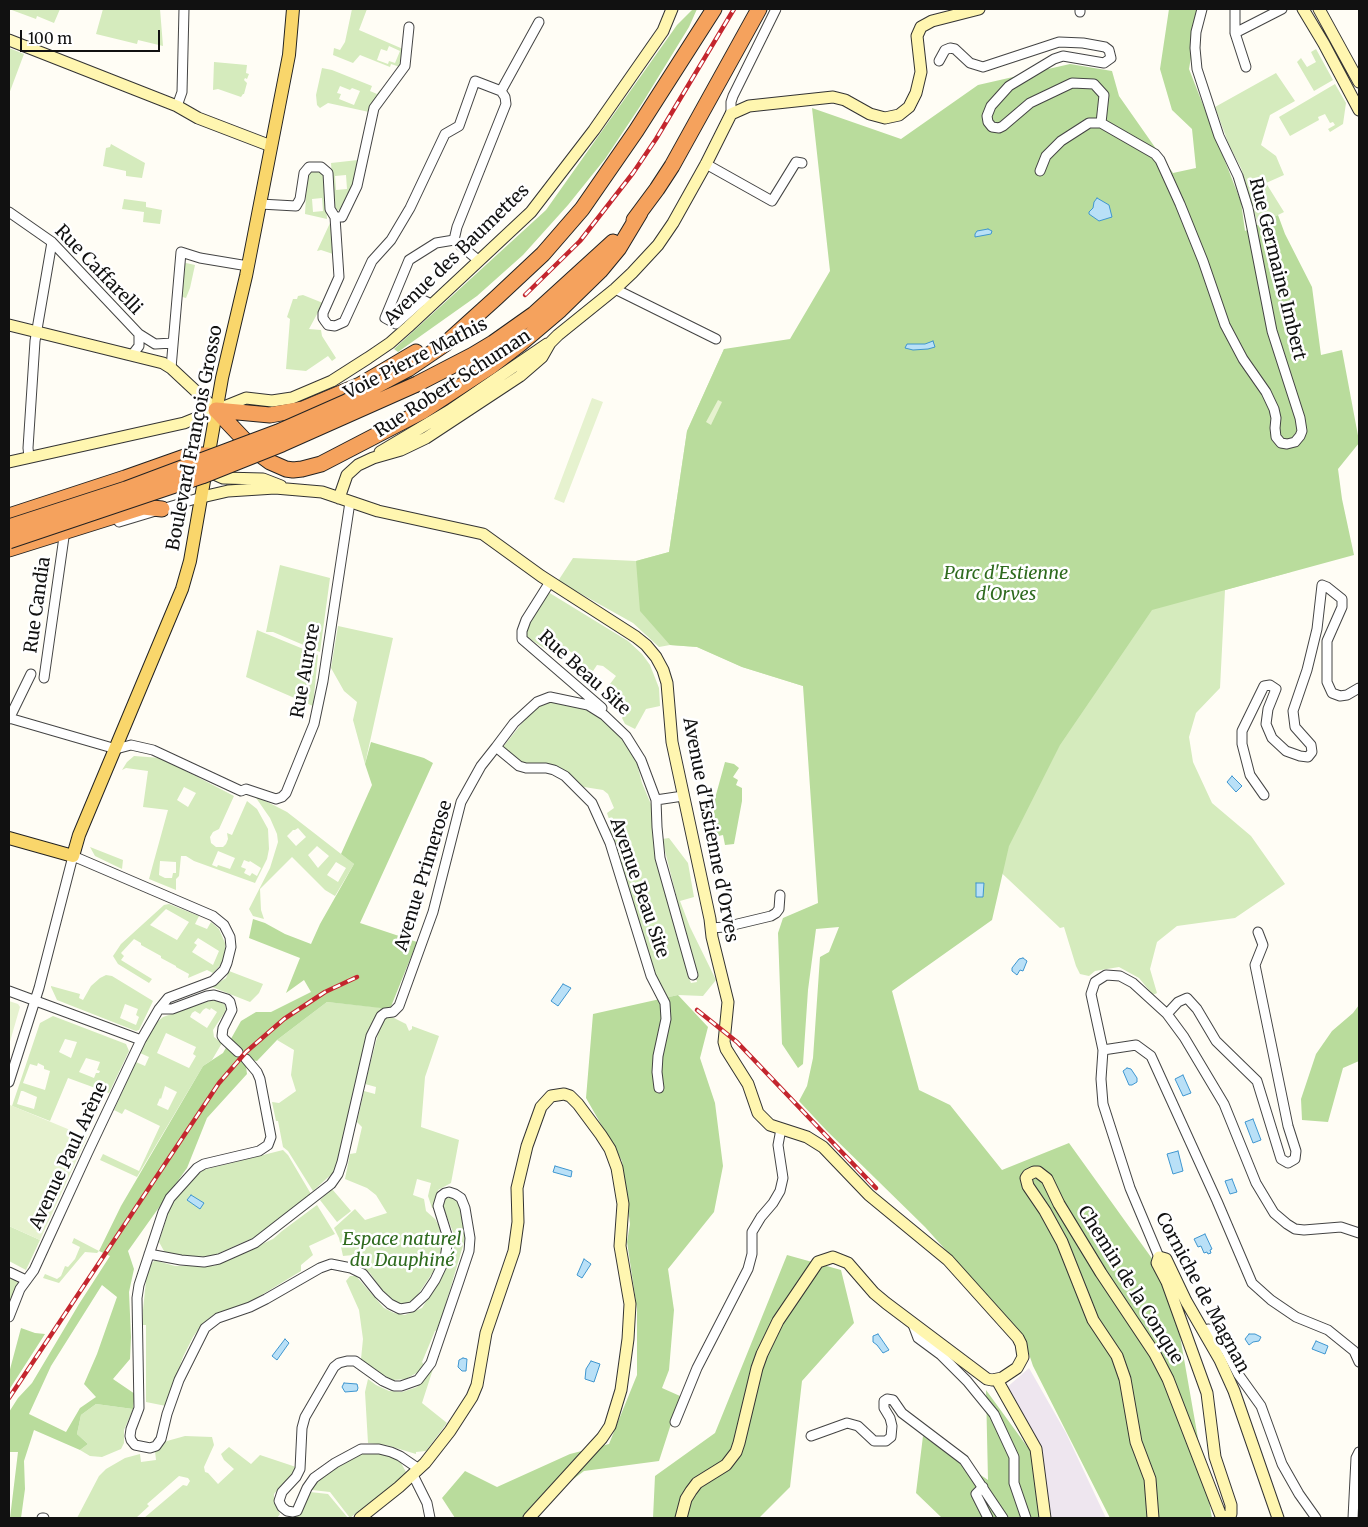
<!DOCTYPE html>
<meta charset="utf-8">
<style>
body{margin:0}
#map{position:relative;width:1368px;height:1527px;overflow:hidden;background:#fffdf5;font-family:Merriweather,serif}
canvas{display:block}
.frame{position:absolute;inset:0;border:10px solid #111;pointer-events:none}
.scale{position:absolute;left:20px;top:30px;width:140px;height:22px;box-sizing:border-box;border:2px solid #111;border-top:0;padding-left:6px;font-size:15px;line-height:18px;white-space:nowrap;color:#111;-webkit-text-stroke:4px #fff;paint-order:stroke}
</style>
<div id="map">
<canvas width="1368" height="1527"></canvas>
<div class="frame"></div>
<div class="scale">100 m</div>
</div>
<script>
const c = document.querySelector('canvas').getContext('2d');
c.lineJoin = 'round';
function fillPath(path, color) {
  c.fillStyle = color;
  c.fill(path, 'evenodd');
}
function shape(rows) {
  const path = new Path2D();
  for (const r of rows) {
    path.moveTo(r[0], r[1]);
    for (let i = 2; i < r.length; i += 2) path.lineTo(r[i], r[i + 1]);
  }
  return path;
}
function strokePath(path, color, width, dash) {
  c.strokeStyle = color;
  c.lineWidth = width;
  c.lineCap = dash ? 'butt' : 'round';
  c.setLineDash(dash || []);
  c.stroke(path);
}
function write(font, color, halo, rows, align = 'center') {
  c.font = font + ' Merriweather,serif';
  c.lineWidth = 5;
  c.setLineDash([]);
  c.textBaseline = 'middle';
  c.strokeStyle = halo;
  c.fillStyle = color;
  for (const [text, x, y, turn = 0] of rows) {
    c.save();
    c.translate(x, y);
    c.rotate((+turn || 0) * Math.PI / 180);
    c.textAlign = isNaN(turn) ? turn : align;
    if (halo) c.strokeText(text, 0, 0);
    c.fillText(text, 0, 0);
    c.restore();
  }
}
const industrial = shape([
 [1029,1368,1066,1433,1106,1518,1047,1518,1044,1496,1005,1389]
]);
const green = shape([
 [9,9,60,9,54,23,37,16,36,19],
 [103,9,160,9,163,46,138,40,137,44,96,34],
 [352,9,367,9,359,30,403,49,400,67,391,64,390,67,360,55,353,63,333,55,334,48,340,50,345,42],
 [389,46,400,51,395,63,389,61,388,64,377,60,381,49,387,51],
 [9,48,24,54,9,94],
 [1316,49,1333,80,1314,91,1297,62,1301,58,1307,67,1316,62,1311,52],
 [214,62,247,65,246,73,249,74,247,79,245,78,244,80,247,83,244,94,243,94,241,97,218,89,213,90],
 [322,68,332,70,372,86,370,91,377,94,380,90,382,91,369,112,328,103,320,108,317,105,316,95],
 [340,86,350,90,352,88,360,91,354,105,339,99,341,94,337,93],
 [1276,73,1295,101,1270,115,1261,145,1276,156,1284,175,1266,183,1284,212,1258,225,1241,168,1229,145,1215,107],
 [1335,84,1346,103,1343,124,1330,132,1328,129,1335,125,1333,122,1330,123,1325,114,1318,117,1319,120,1290,136,1279,117],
 [111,144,145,163,142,178,126,176,126,171,103,166,106,148,110,147],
 [358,160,355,181,341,210,337,210,334,205,331,163],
 [346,175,347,189,336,190,335,176],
 [317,170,324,174,327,219,305,214,307,177,311,172],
 [322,198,323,211,313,212,312,199],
 [124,199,146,202,146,207,162,210,160,224,143,222,144,212,122,209],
 [330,223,335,255,334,256,333,254,321,250,317,251],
 [186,263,195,265,190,288,186,298,179,296,181,266],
 [303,295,323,303,309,329,321,330,322,336,336,358,332,361,328,356,306,371,286,369,290,319,287,317,293,299,297,299,298,296],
 [724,349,758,357,1291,572,1225,590,1220,688,1196,713,1189,737,1193,762,1212,803,1251,836,1285,884,1235,918,1177,926,1157,942,1150,969,1157,993,1153,995,1139,978,1119,967,1095,971,1089,976,1080,974,1076,966,1064,927,1060,928,803,686,742,667,697,647,670,645,659,647,633,623,558,581,573,558,636,561,669,552,687,431],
 [280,565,330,578,320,652,273,632,266,632],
 [548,592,628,641,642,654,650,665,659,688,660,706,646,709,635,729,625,724,622,718,625,714,621,712,626,704,617,697,614,701,604,692,616,676,603,666,597,665,591,674,578,668,576,672,568,668,575,655,564,647,561,653,550,646,547,650,525,636,524,629],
 [338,626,393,638,365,764,353,720,357,702,344,691,331,668],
 [257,630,318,655,313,706,246,677],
 [553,700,584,706,596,713,619,735,636,760,642,783,653,809,688,976,691,983,697,982,693,963,662,839,669,838,688,863,694,897,680,901,690,927,716,980,703,996,678,995,665,998,651,966,608,829,612,828,607,813,614,808,608,794,603,790,578,786,555,768,524,766,505,751,503,747,534,708],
 [134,756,161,758,234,796,219,829,213,832,210,837,211,843,216,847,223,847,226,844,228,839,227,833,232,835,247,801,257,809,268,829,269,849,267,859,255,883,194,861,186,856,181,856,179,876,176,879,176,890,149,879,168,810,143,807,148,771,126,768,122,770,127,762],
 [184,787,196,793,188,807,177,800],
 [218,851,235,858,230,869,218,865,217,867,212,865],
 [244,860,249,862,250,861,261,868,257,876,252,873,250,876,244,873,246,869,241,867],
 [160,861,176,862,176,873,173,873,172,878,165,878,159,875],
 [254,795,287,812,354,864,335,896,325,890,292,857,260,889,261,910,264,919,253,916,249,909,270,868,278,842,277,834,270,818],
 [298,828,306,837,296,846,287,836,293,830,295,830],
 [317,846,329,856,318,868,308,855],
 [336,862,346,868,338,882,327,875],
 [90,847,123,860,122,869,95,856],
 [169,904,199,916,195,924,207,929,211,922,219,929,225,943,225,950,223,962,213,973,207,970,188,978,189,974,176,967,176,966,161,958,161,956,141,945,141,943,134,939,121,953,124,956,121,960,152,979,149,983,118,964,113,956,121,944,164,905],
 [166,909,189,922,177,940,150,925],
 [198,938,219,951,213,965,192,952,197,945,194,943],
 [229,971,263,984,259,993,250,1002,212,987,226,978],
 [106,975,112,976,153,1001,139,1030,136,1031,57,1000,51,987,51,986,80,994,79,998,83,1000,91,986,100,978],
 [125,1004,138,1009,136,1015,139,1017,136,1025,120,1018],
 [212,1000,219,1001,225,1005,226,1009,225,1012,213,1030,214,1037,222,1043,212,1060,203,1066,137,1177,100,1160,103,1154,139,1171,160,1126,125,1109,122,1114,114,1110,136,1062,145,1066,149,1057,140,1053,155,1024,163,1017],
 [206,1008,210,1010,211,1008,217,1012,207,1028,190,1017,192,1013,195,1011,200,1014,203,1010],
 [166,1033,196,1047,193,1054,196,1056,189,1068,157,1053],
 [165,1086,177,1092,168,1110,157,1105,160,1098,161,1099],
 [327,1002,386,1008,375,1017,371,1024,361,1057,335,1171,313,1191,288,1151,283,1147,278,1121,276,1121,272,1102,279,1103,296,1091,291,1075,294,1050,277,1040],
 [53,1016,126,1044,129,1051,109,1093,68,1078,50,1121,12,1106,40,1023],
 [65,1039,77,1042,71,1058,59,1052],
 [86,1058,100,1062,97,1070,100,1071,99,1073,96,1073,94,1078,79,1072],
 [38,1063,44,1066,44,1069,50,1071,45,1090,23,1083,30,1064,37,1066],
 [21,1091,23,1091,37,1097,34,1109,17,1104],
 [390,1016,406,1024,409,1031,412,1029,412,1026,439,1036,425,1077,421,1127,459,1140,451,1183,438,1190,435,1208,432,1208,428,1196,431,1183,417,1179,413,1195,424,1199,426,1211,435,1219,441,1229,443,1239,442,1250,439,1263,415,1299,407,1303,399,1304,389,1300,370,1273,354,1262,353,1255,343,1256,339,1238,334,1228,355,1209,365,1220,387,1213,376,1195,367,1188,345,1179,350,1154,356,1153,362,1127,357,1122,364,1091,375,1094,376,1087,365,1084,380,1026,384,1018],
 [283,1150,288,1155,311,1194,264,1233,210,1257,182,1256,168,1254,164,1251,159,1242,171,1204,198,1174,203,1170],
 [332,1189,351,1211,337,1222,320,1200],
 [451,1197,458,1201,465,1229,465,1239,438,1330,435,1331,422,1362,424,1365,420,1371,406,1379,393,1380,375,1371,361,1359,363,1339,359,1310,346,1281,350,1276,356,1276,384,1308,394,1313,405,1315,422,1308,448,1266,454,1251,453,1232,443,1207,443,1200],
 [317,1205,335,1234,309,1246,313,1255,301,1265,301,1271,250,1302,212,1316,203,1323,193,1337,183,1357,166,1406,146,1402,146,1325,143,1325,143,1310,147,1271,152,1263,154,1261,157,1261,175,1266,214,1266,273,1239,282,1231],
 [9,1226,40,1240,26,1270,9,1261],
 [74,1238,99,1251,97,1253,85,1252,59,1283,43,1278,45,1274,57,1279,61,1276,65,1266,68,1267,75,1259,80,1247,72,1243],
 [9,1275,19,1280,9,1310],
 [433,1369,422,1403,447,1423,426,1451,416,1452,416,1454,386,1445,368,1443,365,1392,368,1379,376,1385,389,1391,402,1392,417,1387],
 [96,1404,133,1409,124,1430,124,1443,121,1449,102,1457,90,1456,80,1450,88,1444,77,1434,81,1415],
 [185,1436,212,1437,214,1445,204,1467,205,1472,208,1473,218,1484,234,1469,224,1460,221,1454,229,1447,251,1464,260,1455,296,1467,293,1474,274,1494,274,1503,280,1514,277,1518,144,1518,183,1485,187,1486,190,1481,188,1478,179,1476,147,1504,149,1506,136,1518,77,1518,99,1476,106,1469,125,1458,140,1454,141,1462,156,1460,155,1451,167,1441],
 [366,1453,382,1454,393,1457,400,1461,406,1472,400,1479,350,1518,330,1492,312,1490,314,1484,329,1472,354,1456],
 [310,1492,328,1494,348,1518,292,1518,301,1514]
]);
const forest = shape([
 [693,9,697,9,689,27,643,102,605,159,568,205,523,255,477,296,398,352,394,349,546,210,677,25],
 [1169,9,1199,9,1189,69,1241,202,1245,231,1278,215,1285,234,1312,287,1321,355,1342,350,1359,441,1359,443,1338,469,1342,499,1354,555,1152,610,1060,745,1009,846,992,920,892,991,919,1090,950,1105,1002,1170,1069,1143,1171,1285,1212,1518,1110,1518,1033,1366,1023,1336,925,1227,827,1131,799,1101,807,1086,813,1058,820,957,829,952,839,927,816,929,808,990,803,1064,798,1068,782,1044,778,933,783,918,818,903,803,686,742,667,697,647,670,645,640,611,636,561,669,552,687,431,724,349,790,339,830,271,812,108,901,139,978,85,1070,64,1112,71,1119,96,1173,173,1196,168,1192,129,1172,110,1160,69],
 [371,742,424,758,433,763,360,923,417,942,390,1009,327,1002,277,1040,257,1061,245,1059,247,1074,207,1118,187,1168,128,1251,134,1269,129,1292,131,1337,130,1359,113,1379,135,1394,133,1409,96,1404,81,1415,77,1434,88,1444,80,1450,34,1430,24,1461,25,1489,21,1518,10,1518,18,1452,9,1452,9,1412,18,1398,32,1383,79,1304,110,1256,99,1251,121,1206,203,1066,223,1053,241,1021,256,1012,271,1012,311,992,304,980,286,993,300,958,249,938,253,919,265,923,285,934,311,944,320,924,354,864,341,854,372,785,365,764],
 [102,1285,117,1297,97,1354,84,1384,96,1397,80,1408,66,1432,29,1414,51,1366],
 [725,762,734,764,739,768,733,777,738,780,736,785,742,788,742,801,734,844,725,845,723,835,714,837,714,802],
 [678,995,708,1027,700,1058,715,1103,723,1166,714,1212,668,1269,674,1310,669,1370,662,1388,680,1396,659,1461,584,1471,522,1518,455,1518,442,1498,465,1471,497,1487,570,1454,609,1444,637,1375,637,1309,627,1242,630,1224,622,1161,586,1098,593,1014],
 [1359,1005,1359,1061,1343,1068,1328,1122,1302,1120,1301,1099,1316,1054,1332,1031,1353,1013],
 [787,1255,841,1270,854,1323,802,1381,790,1487,759,1518,653,1518,655,1476,715,1433],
 [21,1328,35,1333,45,1334,9,1390,9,1373],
 [986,1390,1034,1456,1044,1518,942,1518,916,1493,923,1436,988,1480]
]);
const pitch = shape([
 [592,398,603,402,564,503,554,499],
 [718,400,722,402,711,425,706,422],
 [9,1001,18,1004,20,1007,9,1045],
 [10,1105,87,1137,40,1240,9,1226,9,1110]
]);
const water = shape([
 [1097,198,1109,205,1112,217,1099,221,1089,214,1089,212,1093,208,1094,202,1097,198],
 [988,229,992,231,991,234,975,237,975,234,977,231,988,229],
 [933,341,935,347,928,349,913,350,905,348,907,344,925,344,933,341],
 [1232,776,1242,786,1236,792,1227,782,1232,776],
 [976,883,984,883,983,897,976,897,976,883],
 [1023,958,1027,961,1023,971,1020,970,1017,975,1012,971,1012,968,1019,959,1023,958],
 [563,984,571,988,558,1006,551,1001,563,984],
 [1127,1068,1131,1069,1137,1078,1137,1082,1132,1085,1129,1085,1123,1071,1127,1068],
 [1183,1075,1191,1093,1183,1096,1175,1079,1183,1075],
 [1253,1119,1261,1140,1253,1143,1245,1122,1253,1119],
 [1178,1151,1183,1171,1173,1174,1167,1154,1178,1151],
 [555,1166,572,1171,571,1177,553,1172,555,1166],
 [1232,1179,1237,1192,1230,1194,1225,1181,1232,1179],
 [191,1195,204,1203,200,1209,187,1200,191,1195],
 [1205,1234,1212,1249,1210,1250,1211,1253,1208,1254,1207,1252,1204,1253,1201,1246,1198,1247,1194,1239,1205,1234],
 [584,1259,591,1264,582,1278,577,1275,584,1259],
 [878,1334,889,1350,883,1353,877,1345,873,1342,873,1336,878,1334],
 [1249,1334,1255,1334,1261,1337,1259,1341,1253,1342,1249,1345,1245,1339,1249,1334],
 [285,1339,289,1343,277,1360,272,1356,285,1339],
 [1316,1341,1328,1346,1325,1354,1312,1349,1316,1341],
 [463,1358,467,1359,466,1371,462,1371,458,1367,459,1360,463,1358],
 [591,1361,600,1364,594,1382,585,1379,586,1369,591,1361],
 [344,1383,357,1384,358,1388,357,1391,345,1392,342,1387,344,1383]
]);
const street = shape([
 [1080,9,1080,12],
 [1235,9,1235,33,1282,9],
 [1235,33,1246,67],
 [939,61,945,50,950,48,955,49,970,63,983,67,1059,42,1083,43,1105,47,1109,50,1111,58,1104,63,1063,56,1054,59,1009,86,991,106,987,116,988,122,992,127,999,128,1003,126,1030,103,1072,83,1094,84,1104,95,1101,123],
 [177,106,182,92,184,9],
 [731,114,731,102,733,96,776,9],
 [706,164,772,201,796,162,802,163],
 [1040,171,1046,156,1061,141,1089,123,1101,123,1155,154,1160,160,1180,204,1203,261,1225,325,1243,359,1266,392,1274,409,1276,418,1275,428,1276,437,1281,443,1287,444,1295,442,1300,436,1302,431,1300,418,1272,331,1248,208,1238,176,1219,136,1197,69,1195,48,1196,32,1202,9],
 [260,204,296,206,300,199,304,173,309,167,321,167,328,173,330,209,335,217,342,217,357,186,374,108,405,66,409,27],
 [9,212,52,242,139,334,139,346,132,355],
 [335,217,339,277,323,313,323,318,325,321,328,325,335,326,344,322,372,261,391,240,410,208,445,134,459,126,475,81,501,91],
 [478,260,454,240,457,227,506,104,505,97,501,91,539,22],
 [615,289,716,339],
 [431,304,423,300,396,324,385,318,409,260,436,243,454,240],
 [139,334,155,344,173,343],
 [171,368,181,252,200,258,248,266],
 [29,457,28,448,35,341,52,242],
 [119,522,202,497],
 [550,582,526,620,522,631,522,639,602,708],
 [44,678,64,537],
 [9,718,116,749,131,745,153,750,241,791,246,789,276,799,282,797,286,793,314,724,323,681,350,502],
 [9,719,31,674],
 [1264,795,1250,775,1242,744,1242,731,1264,686,1270,685,1276,689,1268,709,1266,724,1272,738,1286,751,1300,756,1308,757,1312,752,1311,745,1295,727,1293,711,1307,670,1317,629,1322,585,1327,587,1342,599,1342,607,1327,641,1327,682,1332,693,1340,696,1347,695,1359,688],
 [656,800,657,827,660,858,693,975],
 [711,928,725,927,771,916,776,913,779,909,780,895],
 [9,991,141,1040],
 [159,1009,172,1009,207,996,214,995,227,999,230,1002,232,1010,223,1028,222,1036,224,1039,238,1052],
 [1167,1014,1178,1002,1187,998,1197,1009,1216,1041,1257,1081,1281,1159,1288,1163,1295,1159,1296,1151,1288,1126,1255,965,1263,945,1258,932],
 [1103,1050,1136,1045,1151,1056,1217,1201,1252,1283,1271,1300,1296,1317,1328,1330,1354,1351,1359,1362],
 [246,1059,257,1072,260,1079,271,1137,268,1145,259,1151,204,1164,197,1168,170,1198,163,1212,139,1285,137,1298,139,1408,131,1429,130,1436,131,1440,135,1445,150,1448,156,1446,161,1439,167,1414,179,1380,205,1328,218,1318,250,1307,266,1299,320,1268,331,1264,351,1268,363,1274,379,1294,390,1304,400,1309,412,1307,425,1295,435,1280,445,1259,448,1238,438,1206,441,1196,445,1193,449,1192,455,1194,461,1198,465,1208,470,1238,469,1251,459,1281,431,1363,418,1380,401,1386,394,1386,383,1381,355,1361,347,1361,339,1363,334,1367,305,1417,302,1428,300,1469,296,1477,282,1492,279,1501,282,1507,287,1511,293,1512,297,1511,307,1488,314,1478,335,1463,361,1449,379,1449,391,1452,400,1456,419,1469],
 [9,1082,39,988,73,856,213,916,224,925,230,937,231,947,227,963,224,970,213,981,168,998,159,1009,141,1040,88,1152,34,1270,20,1289,9,1317],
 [659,1088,657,1072,658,1056,666,1019,665,1003,651,976,610,843,592,803,565,776,554,770,546,768,526,768,519,766,496,747,514,723,537,702,550,697,588,705,604,715,626,736,641,760,656,800,683,796],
 [149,1254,181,1260,204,1262,219,1259,255,1243,331,1184,338,1174,342,1162,371,1036,381,1016,385,1013,393,1012,399,1006,433,912,461,802,481,766,496,747],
 [1159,1257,1130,1188,1103,1104,1101,1079,1103,1050,1091,994,1095,982,1106,975,1120,976,1133,983,1167,1014,1184,1037,1224,1104,1256,1183,1274,1213,1287,1224,1295,1229,1304,1230,1341,1227,1359,1233],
 [9,1272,26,1280],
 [912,1322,918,1338,941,1355,967,1381,994,1414,1014,1457,1014,1483,1026,1518],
 [1204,1330,1209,1329,1213,1332,1226,1351,1238,1374,1261,1406,1282,1464,1299,1494,1316,1518],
 [675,1422,697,1368,748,1269,752,1254,752,1232,761,1217,773,1203,780,1191,783,1178,778,1145,781,1129],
 [811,1436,847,1423,858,1426,874,1441,886,1441,891,1437,892,1426,890,1418,884,1408,884,1401,887,1399,893,1400,902,1413,964,1460,1003,1518],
 [413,1475,427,1503,430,1518],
 [983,1487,976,1494,988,1518],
 [42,1518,44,1518],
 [1353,1518,1356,1458,1359,1452]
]);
const secondary = shape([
 [1303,9,1324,44,1359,110],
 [1319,9,1359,82],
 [9,40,177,106,198,118,271,146],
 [9,325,163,363,171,368,216,410],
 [380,452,449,411,547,344],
 [9,462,184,423,246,398,272,401,292,398,332,381,368,358,390,343,408,327,531,212,594,130,663,31,672,9],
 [209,469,214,474,223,478,263,479,281,486],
 [202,497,228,491,275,488,322,492,378,511,483,534,541,576,636,637,646,645,656,657,663,670,667,683,672,742,710,919,712,937,728,1002,724,1042,726,1049,748,1084,758,1113,770,1125,807,1137,823,1147,869,1195,948,1260,1018,1338,1021,1344,1023,1357,1017,1368,1002,1378,992,1380,987,1379,886,1303,874,1293,848,1263,833,1257,818,1262,778,1321,762,1354,757,1368,739,1443,736,1452,726,1465,697,1483,691,1491,686,1499,681,1518],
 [339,498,347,475,358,465,373,458,401,450,426,438,520,376,542,357,550,343,558,335,615,289,632,273,658,245,673,223,706,164,731,114,749,106,833,97,845,100,870,114,885,118,899,115,909,107,916,93,921,72,917,36,921,27,932,21,979,9],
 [997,1380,1036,1449,1045,1518],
 [360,1518,399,1487,425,1463,450,1431,472,1397,477,1385,486,1333,514,1251,518,1222,517,1188,527,1146,541,1107,551,1096,564,1094,570,1096,578,1104,601,1135,610,1149,617,1168,623,1204,620,1246,630,1304,628,1339,621,1390,610,1426,602,1438,529,1518],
 [1153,1518,1150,1479,1136,1442,1125,1379,1117,1356,1093,1320,1062,1242,1045,1211,1028,1186,1026,1178,1028,1175,1034,1172,1038,1172,1047,1179,1059,1204,1101,1273,1155,1354,1168,1379,1219,1511,1221,1516,1224,1517,1229,1516,1231,1514,1231,1505,1215,1457,1207,1393,1167,1282,1157,1263,1159,1257,1166,1259,1186,1301,1220,1360,1234,1391,1278,1518]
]);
const primary = shape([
 [9,838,73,856,79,835,182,589,190,561,222,378,246,276,260,204,289,55,293,9]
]);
const highway = shape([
 [634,220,657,189,672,166,759,9],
 [408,369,445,344,496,298,543,254,582,209,636,131,714,9],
 [417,384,473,355,493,343,534,314,613,242],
 [216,410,255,451,270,462,286,469,293,470,302,469,321,464,423,411,490,367,520,344,560,310,600,271,619,248,640,213],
 [216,410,270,415,303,409,360,385,416,352],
 [9,516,125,478,190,455,208,455],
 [9,549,143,507,162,509]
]);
const rail = shape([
 [525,295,580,241,633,173,656,139,734,9],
 [697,1010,737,1042,876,1188],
 [9,1398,219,1083,246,1052,284,1019,325,992,357,977]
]);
const highwayBridge = shape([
 [9,527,126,489,278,432,346,402,408,369],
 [9,541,202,476,282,444,417,384]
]);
const streetNames = [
 ["Avenue des Baumettes",457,255,-44],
 ["Rue Germaine Imbert",1277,269,76],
 ["Rue Caffarelli",98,270,46],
 ["Voie Pierre Mathis",416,359,-27],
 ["Rue Robert Schuman",453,384,-33],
 ["Boulevard François Grosso",195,438,-79],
 ["Rue Candia",38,605,-82],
 ["Rue Aurore",306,671,-80],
 ["Rue Beau Site",584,673,42],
 ["Avenue d'Estienne d'Orves",710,830,79],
 ["Avenue Primerose",424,876,-73],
 ["Avenue Beau Site",639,888,71],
 ["Avenue Paul Arène",69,1156,-65],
 ["Chemin de la Conque",1130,1285,58],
 ["Corniche de Magnan",1202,1293,62]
];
const parkNames = [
 ["Parc d'Estienne",1006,574],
 ["d'Orves",1006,595],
 ["Espace naturel",402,1240],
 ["du Dauphiné",402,1261]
];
fillPath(industrial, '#eee6ef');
fillPath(green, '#d5ebbd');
fillPath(forest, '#b9dc9c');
fillPath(pitch, '#e6f2cf');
fillPath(water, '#b9e0f7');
strokePath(water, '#3f96cf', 1);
strokePath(street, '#444', 11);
strokePath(secondary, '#333', 13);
strokePath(primary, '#222', 14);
strokePath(highway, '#222', 17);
strokePath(street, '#fff', 9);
strokePath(secondary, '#fff6b0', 11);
strokePath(primary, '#f9d66b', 12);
strokePath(highway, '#f5a25d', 15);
strokePath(rail, '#c4262e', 4.5);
strokePath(rail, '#fff', 2.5, [8]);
strokePath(highwayBridge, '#222', 17, []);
strokePath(highwayBridge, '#f5a25d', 15);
write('18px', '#111', '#fff', streetNames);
write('italic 18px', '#2f6b1f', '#fff', parkNames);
</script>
